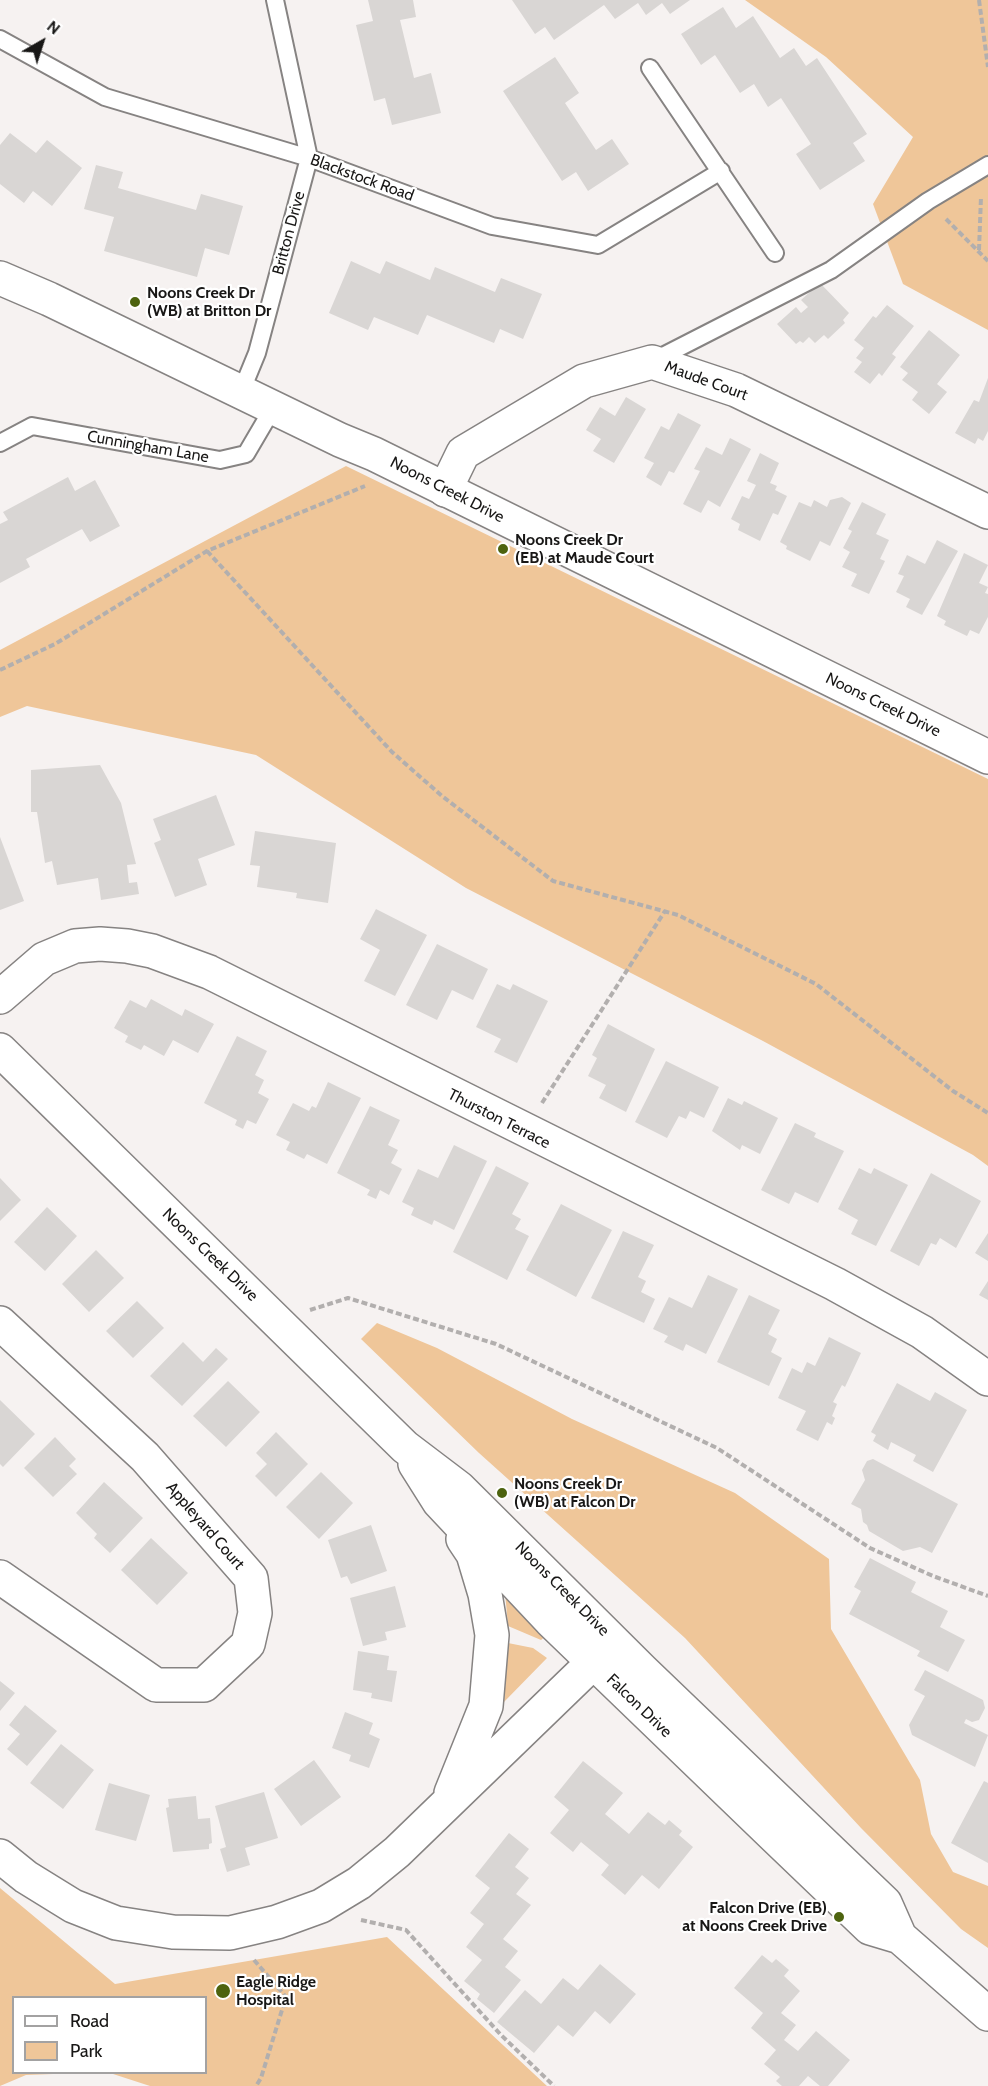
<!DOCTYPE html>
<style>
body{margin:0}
#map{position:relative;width:988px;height:2086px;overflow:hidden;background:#f6f2f1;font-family:Cabin,sans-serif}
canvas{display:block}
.legend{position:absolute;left:12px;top:1996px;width:195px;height:78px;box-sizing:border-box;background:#fff;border:2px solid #a3a2a2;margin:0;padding:8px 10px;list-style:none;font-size:18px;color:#181716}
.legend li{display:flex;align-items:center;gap:12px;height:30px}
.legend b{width:30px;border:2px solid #a3a2a2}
.north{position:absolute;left:12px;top:12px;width:60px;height:60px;-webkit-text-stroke:4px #fff;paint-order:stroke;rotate:39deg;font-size:16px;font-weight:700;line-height:24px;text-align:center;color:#181716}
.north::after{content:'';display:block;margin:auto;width:21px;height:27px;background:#181716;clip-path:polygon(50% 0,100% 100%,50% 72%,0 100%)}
</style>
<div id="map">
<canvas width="988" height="2086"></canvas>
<ul class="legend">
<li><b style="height:8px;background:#fff"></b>Road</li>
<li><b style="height:16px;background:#efc699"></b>Park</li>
</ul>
<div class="north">N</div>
</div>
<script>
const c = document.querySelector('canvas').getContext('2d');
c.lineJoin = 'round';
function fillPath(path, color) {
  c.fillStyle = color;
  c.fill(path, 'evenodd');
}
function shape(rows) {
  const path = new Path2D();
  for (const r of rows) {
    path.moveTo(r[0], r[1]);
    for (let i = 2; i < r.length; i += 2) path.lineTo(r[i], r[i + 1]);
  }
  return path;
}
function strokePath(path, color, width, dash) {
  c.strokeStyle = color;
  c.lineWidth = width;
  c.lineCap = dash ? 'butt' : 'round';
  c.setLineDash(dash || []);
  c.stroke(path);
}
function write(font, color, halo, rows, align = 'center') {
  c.font = font + ' Cabin,sans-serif';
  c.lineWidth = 4.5;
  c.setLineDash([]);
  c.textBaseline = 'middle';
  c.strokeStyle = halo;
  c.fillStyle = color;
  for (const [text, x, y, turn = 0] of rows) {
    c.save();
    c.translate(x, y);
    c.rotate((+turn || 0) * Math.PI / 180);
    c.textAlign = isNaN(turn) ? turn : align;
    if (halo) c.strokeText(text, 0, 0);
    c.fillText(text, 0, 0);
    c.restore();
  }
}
const green = shape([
 [745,0,988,0,988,330,903,284,873,204,913,137,826,57],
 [346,466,988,779,988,1166,973,1155,763,1041,466,888,256,755,27,706,0,717,0,650],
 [377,1323,437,1348,572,1419,735,1493,829,1559,831,1629,920,1780,931,1834,953,1872,988,1886,988,1948,961,1929,861,1828,685,1638,479,1453,361,1339],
 [505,1592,548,1634,541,1640,508,1626],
 [508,1643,533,1648,547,1658,504,1702],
 [0,1888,115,1984,387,1937,547,2086,150,2086,110,2073,206,2072,206,1998,14,1998,14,2072,80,2073,26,2075,0,2086]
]);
const building = shape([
 [368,0,413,0,416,17,400,20,414,78,431,73,441,113,392,125,385,98,374,101,356,25,373,21],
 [512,0,690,0,670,14,662,3,646,15,638,3,615,19,604,5,554,40,545,27,535,34],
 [723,7,736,28,753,16,780,58,794,48,806,66,817,58,867,134,853,143,865,161,820,190,796,154,811,144,781,98,768,107,754,84,740,93,715,55,701,65,681,34],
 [555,57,579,93,565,103,596,150,612,139,629,164,588,191,576,172,562,181,503,91],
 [10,133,36,153,47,140,82,168,52,206,33,191,24,203,0,184,0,145],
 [96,165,123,172,118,188,196,210,201,194,243,206,229,255,205,248,197,277,104,251,114,217,84,209],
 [351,261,380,274,386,261,430,280,435,267,495,292,501,278,542,294,523,339,500,329,494,343,427,315,418,335,374,317,368,330,329,313],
 [820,283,849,313,843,320,845,323,828,339,824,335,815,343,809,337,803,343,800,341,796,344,777,324,796,307,801,313,808,307,801,300],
 [887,305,914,326,892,354,896,357,882,376,879,373,870,384,854,372,862,362,856,358,864,348,854,340,873,316,876,318],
 [929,330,960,355,937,384,947,392,929,414,912,400,918,392,902,380,908,373,900,367],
 [988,378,988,431,983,441,978,438,975,444,955,433,974,400,979,402],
 [626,397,646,409,614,463,593,451,601,439,586,430,600,407,615,416],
 [678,413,701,425,674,473,669,471,661,486,646,477,654,463,644,458,661,426,669,430],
 [730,438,751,449,720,507,708,500,701,513,683,504,700,471,694,469,706,447,722,455],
 [760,453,779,463,770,483,777,486,775,490,787,496,778,515,773,513,760,541,738,530,740,524,731,519,742,496,749,499,756,485,747,481],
 [68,477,75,491,95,480,120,526,90,542,82,529,26,559,30,567,0,583,0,524,8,520,3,512],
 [842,497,851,503,830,546,820,541,810,561,786,549,787,546,780,542,799,502,811,507,814,500,827,507,830,500],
 [862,502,886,514,876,534,889,540,880,559,885,561,869,594,851,586,857,574,842,567,850,552,843,548,852,531,848,529],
 [937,540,958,551,922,615,906,607,910,599,896,592,904,576,898,574,907,555,925,564],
 [964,553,988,565,979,583,988,587,985,593,988,594,988,617,979,634,970,630,967,636,944,625,946,621,937,616],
 [100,765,121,803,136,864,127,865,129,883,137,882,139,894,101,900,98,878,57,885,52,861,45,863,37,812,31,812,31,770],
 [216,795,235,845,198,859,207,885,175,897,154,843,161,840,153,819],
 [255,831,336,843,328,903,296,898,297,893,257,887,260,866,250,865],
 [0,837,24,901,0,910],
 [376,909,427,935,395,996,364,981,380,950,360,939],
 [437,944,488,969,473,1000,452,990,437,1020,406,1005],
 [497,984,510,990,513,984,548,1001,517,1063,494,1052,501,1039,476,1027],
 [151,999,182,1016,185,1009,214,1024,198,1053,173,1040,164,1056,144,1045,141,1050,125,1042,128,1036,114,1028,130,1000,146,1008],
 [608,1024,655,1049,626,1112,599,1098,606,1085,588,1076,597,1058,592,1055],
 [237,1036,267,1051,255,1075,264,1080,258,1093,269,1099,256,1124,247,1120,243,1129,235,1125,237,1120,204,1103],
 [666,1061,719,1087,704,1118,690,1111,686,1119,679,1116,667,1138,635,1122],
 [328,1082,361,1098,327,1164,307,1154,304,1159,286,1150,290,1142,276,1135,293,1103,309,1111,312,1106,316,1108],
 [728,1098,742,1105,744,1101,778,1118,760,1154,742,1145,740,1150,712,1131],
 [370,1106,400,1120,388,1145,398,1150,391,1163,402,1169,389,1195,380,1190,376,1199,367,1195,370,1190,337,1173],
 [795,1123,816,1133,814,1137,844,1151,818,1203,795,1192,789,1204,761,1190],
 [454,1145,487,1161,454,1230,434,1220,432,1225,411,1215,414,1208,402,1202,418,1169,438,1178],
 [496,1166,529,1183,512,1214,521,1219,515,1229,529,1236,507,1280,453,1252],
 [859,1168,871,1174,874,1168,908,1185,876,1246,851,1234,858,1220,838,1209],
 [931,1173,981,1201,956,1248,940,1238,936,1245,931,1243,919,1266,890,1251],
 [0,1178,21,1200,0,1221],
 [561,1204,612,1230,576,1297,526,1270],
 [47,1207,77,1236,45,1271,14,1242],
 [623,1231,654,1245,638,1277,646,1281,641,1292,655,1299,644,1323,591,1298],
 [988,1233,988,1261,975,1253],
 [96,1250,124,1278,89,1312,62,1284],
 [708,1275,738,1289,706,1354,686,1344,683,1351,664,1342,668,1336,653,1329,669,1297,692,1308],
 [988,1281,988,1300,979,1295],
 [749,1295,780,1310,768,1334,777,1339,771,1352,782,1358,769,1386,717,1362],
 [137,1301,164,1328,133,1358,106,1331],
 [829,1337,861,1353,845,1387,842,1385,833,1402,837,1404,832,1416,835,1418,832,1425,827,1422,818,1441,796,1430,806,1411,778,1398,792,1368,802,1373,807,1362,815,1366],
 [183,1342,203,1362,216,1348,228,1359,182,1406,150,1376],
 [228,1381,260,1412,226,1447,193,1416],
 [897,1383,930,1401,935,1392,967,1410,933,1472,913,1461,916,1455,891,1442,888,1450,873,1441,876,1435,871,1432],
 [0,1400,35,1434,3,1467,0,1464],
 [276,1432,308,1464,276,1497,255,1476,267,1464,256,1453],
 [55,1437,76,1459,69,1466,77,1474,53,1497,24,1468],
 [873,1459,958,1504,932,1553,920,1547,903,1551,869,1531,867,1525,863,1522,861,1509,851,1504,865,1480,862,1470,867,1461],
 [321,1472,353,1503,319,1539,286,1507],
 [104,1482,143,1518,110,1553,94,1538,97,1534,76,1513],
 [371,1525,387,1571,351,1584,347,1576,341,1578,328,1540],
 [151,1538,188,1573,157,1605,121,1570],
 [870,1558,916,1582,911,1592,948,1611,940,1627,965,1640,948,1672,917,1656,920,1651,849,1614,861,1591,854,1587],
 [395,1586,406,1627,385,1632,387,1640,363,1646,350,1598],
 [358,1651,389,1656,387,1670,397,1671,392,1702,371,1698,372,1693,353,1690],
 [925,1670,983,1700,985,1708,979,1720,972,1722,966,1719,964,1723,988,1735,975,1767,912,1735,909,1725,925,1696,914,1690],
 [0,1681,15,1693,0,1711],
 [25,1705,57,1731,27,1766,7,1749,20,1734,9,1725],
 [345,1712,373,1723,369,1734,380,1739,369,1768,349,1761,351,1755,332,1748],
 [61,1744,94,1770,63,1809,30,1783],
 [314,1760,341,1797,301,1826,274,1789],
 [583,1761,623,1793,605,1814,629,1834,648,1812,665,1825,669,1820,682,1831,679,1835,693,1847,659,1889,642,1875,625,1895,601,1875,609,1865,581,1842,573,1852,550,1833,569,1810,554,1797],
 [984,1781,988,1783,988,1863,951,1843],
 [109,1783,150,1795,136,1841,95,1830],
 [264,1792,278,1838,245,1848,250,1865,227,1872,220,1849,226,1847,215,1806],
 [196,1796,198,1819,210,1818,212,1843,209,1844,209,1849,173,1852,166,1808,169,1807,168,1799],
 [509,1833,529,1849,515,1867,529,1878,516,1894,531,1905,503,1939,518,1951,505,1967,521,1980,494,2013,477,1999,480,1994,464,1981,482,1960,466,1947,484,1924,470,1913,490,1888,475,1876],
 [762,1955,772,1963,776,1959,789,1970,784,1976,800,1991,781,2013,796,2025,784,2040,798,2051,816,2031,850,2060,828,2086,820,2086,808,2076,799,2086,782,2086,776,2081,780,2077,764,2064,776,2050,751,2028,763,2013,734,1988],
 [600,1964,636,1994,610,2024,595,2011,573,2037,558,2025,534,2053,497,2022,525,1990,541,2004,563,1978,578,1990]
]);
const path = shape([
 [979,0,988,67],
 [946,219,988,261],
 [979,250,981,197],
 [207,551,392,752,442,796,553,881,678,915,816,984,953,1091,988,1113],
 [0,670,55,644,207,551,365,486],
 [542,1103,665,911],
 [310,1310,348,1298,496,1344,717,1448,870,1548,933,1576,988,1596],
 [361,1920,406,1930,501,2035,554,2086],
 [254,1960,286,1997,261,2078,256,2086]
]);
const lane = shape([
 [0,39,105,97,309,158,492,226,598,245,721,171],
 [650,68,775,253],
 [653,361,831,270,928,201,988,165],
 [241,392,257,353,309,158,275,0],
 [0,443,32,426,220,460,246,454,273,408]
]);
const street = shape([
 [445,490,463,453,584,381,652,362,736,390,988,512],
 [0,997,44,959,75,946,100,944,127,946,152,951,209,972,835,1284,922,1332,988,1379],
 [0,1323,145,1457,251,1578,255,1613,248,1644,204,1685,156,1685,0,1577]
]);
const secondary = shape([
 [0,278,49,299,340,440,374,454,988,757],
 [0,1050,405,1447,459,1488,642,1670,885,1903,900,1937],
 [415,1464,439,1502,550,1620,774,1836,870,1928,900,1937,988,2014],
 [451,1793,486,1706,492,1635,485,1594,473,1554,463,1539],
 [0,1856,26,1877,73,1906,116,1923,173,1932,230,1933,277,1922,321,1906,359,1883,397,1852,609,1647]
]);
const markers = [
 [135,302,6,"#4d630f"],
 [503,549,6,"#4d630f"],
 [502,1493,6,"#4d630f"],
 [839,1917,6,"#4d630f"],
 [223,1991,8,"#4d630f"]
];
const streetNames = [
 ["Blackstock Road",362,178,20],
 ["Britton Drive",289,233,-75],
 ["Maude Court",706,381,20],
 ["Cunningham Lane",148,447,10],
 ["Noons Creek Drive",447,490,27],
 ["Noons Creek Drive",883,705,26],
 ["Thurston Terrace",499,1119,27],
 ["Noons Creek Drive",210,1255,44],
 ["Appleyard Court",205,1526,49],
 ["Noons Creek Drive",562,1589,45],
 ["Falcon Drive",639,1706,44]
];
const poiNames = [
 ["Noons Creek Dr",147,293],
 ["(WB) at Britton Dr",147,311],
 ["Noons Creek Dr",515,540],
 ["(EB) at Maude Court",515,558],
 ["Noons Creek Dr",514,1484],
 ["(WB) at Falcon Dr",514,1502],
 ["Falcon Drive (EB)",827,1908,"right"],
 ["at Noons Creek Drive",827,1926,"right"],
 ["Eagle Ridge",236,1982],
 ["Hospital",236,2000]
];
fillPath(green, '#efc699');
fillPath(building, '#d9d6d4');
strokePath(lane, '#868382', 20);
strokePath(street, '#868382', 36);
strokePath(secondary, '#868382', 36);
strokePath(path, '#b2afae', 4, [6, 3]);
strokePath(lane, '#fff', 16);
strokePath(street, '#fff', 33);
strokePath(secondary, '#fff', 33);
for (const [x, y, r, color] of markers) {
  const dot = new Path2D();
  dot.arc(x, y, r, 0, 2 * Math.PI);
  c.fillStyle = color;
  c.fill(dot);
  strokePath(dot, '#fff', 2);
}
write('16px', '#181716', '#fff', streetNames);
write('bold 16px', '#181716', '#fff', poiNames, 'left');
</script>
